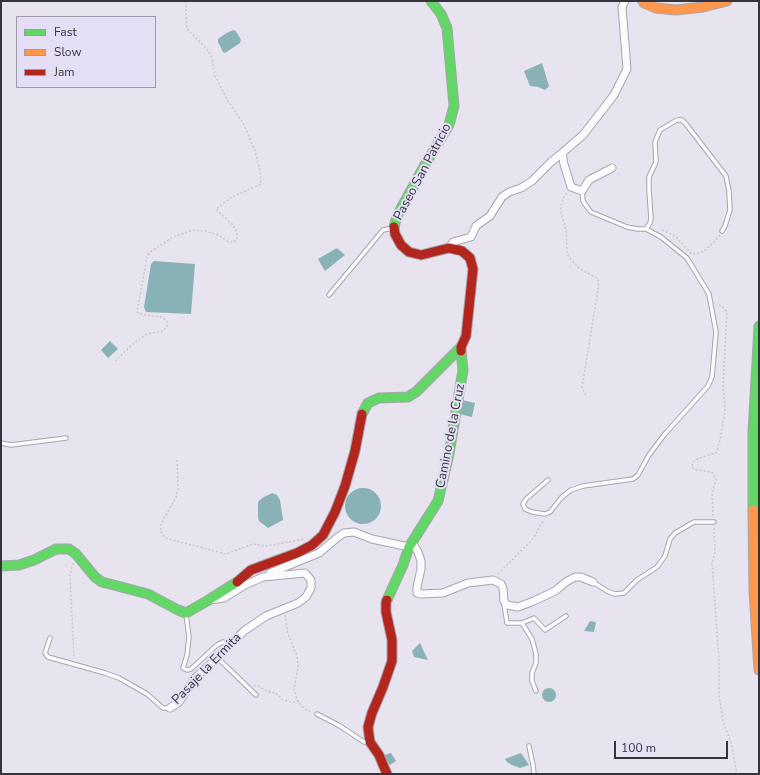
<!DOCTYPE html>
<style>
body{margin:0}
#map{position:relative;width:760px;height:775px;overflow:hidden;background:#e7e4ef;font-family:"Nunito Sans",sans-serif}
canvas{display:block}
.frame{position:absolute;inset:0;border:2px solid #35343c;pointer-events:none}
.legend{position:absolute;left:16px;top:16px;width:140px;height:72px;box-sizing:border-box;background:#e4dff4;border:1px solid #9e9baa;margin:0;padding:5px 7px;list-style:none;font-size:12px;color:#35343c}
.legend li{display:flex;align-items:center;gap:8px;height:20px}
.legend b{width:20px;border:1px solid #9e9baa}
.scale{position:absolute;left:614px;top:741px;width:114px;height:18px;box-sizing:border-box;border:2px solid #35343c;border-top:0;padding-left:5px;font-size:12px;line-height:14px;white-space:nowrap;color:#35343c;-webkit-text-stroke:3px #e4dff4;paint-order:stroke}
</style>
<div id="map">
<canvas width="760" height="775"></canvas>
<div class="frame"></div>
<ul class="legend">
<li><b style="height:5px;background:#63d668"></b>Fast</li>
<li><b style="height:5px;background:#ff974d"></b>Slow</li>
<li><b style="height:5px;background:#b3261e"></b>Jam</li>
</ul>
<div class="scale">100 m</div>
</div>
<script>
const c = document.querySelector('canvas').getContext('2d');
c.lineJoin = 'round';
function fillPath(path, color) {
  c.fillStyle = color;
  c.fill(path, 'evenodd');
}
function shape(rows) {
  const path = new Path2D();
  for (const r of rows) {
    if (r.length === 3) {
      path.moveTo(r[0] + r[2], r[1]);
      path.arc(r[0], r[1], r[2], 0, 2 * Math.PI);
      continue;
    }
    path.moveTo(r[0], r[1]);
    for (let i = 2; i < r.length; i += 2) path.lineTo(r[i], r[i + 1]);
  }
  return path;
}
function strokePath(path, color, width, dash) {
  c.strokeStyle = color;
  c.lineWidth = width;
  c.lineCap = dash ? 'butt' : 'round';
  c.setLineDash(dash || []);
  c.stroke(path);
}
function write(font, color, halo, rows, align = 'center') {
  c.font = font + ' "Nunito Sans",sans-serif';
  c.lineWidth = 4;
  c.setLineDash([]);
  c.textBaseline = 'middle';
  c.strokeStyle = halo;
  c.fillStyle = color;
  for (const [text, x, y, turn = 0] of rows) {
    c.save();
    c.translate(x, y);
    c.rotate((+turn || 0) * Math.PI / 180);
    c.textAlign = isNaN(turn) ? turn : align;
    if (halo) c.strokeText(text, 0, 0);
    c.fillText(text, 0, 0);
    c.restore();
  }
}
const water = shape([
 [233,30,236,31,241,40,240,43,225,53,223,52,218,42,218,39,225,34],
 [542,63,549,86,545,90,538,87,530,86,524,71],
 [337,248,345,255,325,271,318,259],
 [154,261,195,264,191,314,146,312,144,307,151,264],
 [110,341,118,349,108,358,101,350],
 [462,400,475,403,472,417,459,414],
 [363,506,18],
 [272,493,277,495,280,500,283,520,268,528,259,521,258,517,258,502,262,498],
 [590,621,596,622,594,632,584,631],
 [420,643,428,660,414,657,412,651],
 [549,695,7],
 [391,753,396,761,390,765,384,755],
 [521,753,529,765,520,768,512,765,507,762,505,759]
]);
const path = shape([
 [567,193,564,197,561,206,561,213,566,230,567,250,568,256,580,269,597,278,599,283,582,388,587,397],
 [662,230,669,233,676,237,691,253,696,254,704,251,715,241,720,235],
 [115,361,134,343,147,334,163,331,167,326,167,321,162,317,144,315,137,312,147,257,150,252,173,237,193,230,205,231,218,235,229,242,233,242,237,240,237,232,232,224,216,209,232,197,261,184,260,171,255,151,244,125,228,101,215,76,212,58,207,49,187,29,186,18,186,1],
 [177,460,178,489,176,497,161,524,161,532,165,538,226,554,253,544,267,546,304,539],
 [713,516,712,493,716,480,713,473,706,471,695,470,692,467,693,462,699,458,716,453,720,440,724,418,725,408,724,398,723,384,727,312,722,306,717,304],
 [714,528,715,552,712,563,719,659,719,694,723,722,731,742,737,774],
 [73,563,70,575,74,659],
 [498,574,533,539,544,519],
 [285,615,288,634,297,656,298,667,294,690,298,702,305,709,312,712],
 [254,685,258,686,267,691,276,693,283,700,291,702,298,702]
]);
const lane = shape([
 [582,191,583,201,587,207,591,212,627,227,638,229,646,229,650,223,651,219,649,190,649,177,656,162,655,142,660,130,677,120,682,120,686,124,726,176,729,191,730,210,725,226,722,231],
 [329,295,383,230,393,228],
 [1,443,11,445,66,438],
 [548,480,526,499,523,504,525,509,532,512,545,514,550,512,562,497,571,490,583,486,633,479,638,475,649,455,664,435,708,386,712,377,716,332,709,294,687,258,661,237,646,229],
 [593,582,607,591,615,594,624,593,637,580,657,567,665,556,670,539,675,533,694,522,714,522],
 [504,604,507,623,522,623,534,618,545,630,566,616],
 [186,614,189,637,187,655,183,668,187,670,191,669,217,645,223,642,231,644],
 [522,623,532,639,536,654,536,663,532,673,532,681,536,691],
 [50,638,45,653,48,657,105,673,119,678,147,694,163,708,170,708],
 [217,658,224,664,256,695],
 [317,714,340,726,364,742,369,742],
 [529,746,533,765,534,774]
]);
const street = shape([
 [562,153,564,164,571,187,582,191,589,180,612,168],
 [449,248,453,242,471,237,476,226,490,216,502,197,509,192,521,188,532,181,551,162,562,153,583,135,614,95,627,69,622,7,625,1],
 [412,542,418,552,421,561,421,569,417,587,417,593,421,594,443,593,468,583,493,580,501,584,503,588,504,601,507,605,518,607,534,601,555,591,566,582,575,577,581,577,593,582],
 [270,573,319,553,338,537,344,533,354,532,372,539,409,547],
 [170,708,179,702,195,678,217,658,244,631,266,616,298,603,306,597,311,588,311,580,305,573,263,577,245,585,224,598,210,600]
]);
const fast = shape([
 [394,227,397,216,426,163,449,125,454,106,447,28,441,14,431,1],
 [362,414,368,403,379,398,408,397,416,392,461,347],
 [753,510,753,432,759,326],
 [1,566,19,565,34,560,56,549,69,549,76,554,95,577,102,582,148,594,178,610,186,613,207,601,237,582],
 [387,600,403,565,409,547,438,501,449,454,463,370,461,351]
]);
const slow = shape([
 [643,1,644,3,656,8,676,10,703,7,727,1],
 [753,510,754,591,759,670]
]);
const jam = shape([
 [394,227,395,234,401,245,409,252,421,255,449,248,462,251,470,258,473,269,466,336,461,347,461,351],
 [237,582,251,570,297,553,312,545,323,535,335,512,345,486,355,451,362,414],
 [387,774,379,755,370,742,368,727,372,713,383,687,392,661,392,640,386,612,386,602,387,600]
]);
const streetNames = [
 ["Paseo San Patricio",423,172,-62],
 ["Camino de la Cruz",451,436,-79],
 ["Pasaje la Ermita",207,669,-46]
];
fillPath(water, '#89b2b6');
strokePath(lane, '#a7a5ad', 5.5);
strokePath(street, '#a7a5ad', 9);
strokePath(fast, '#a7a5ad', 11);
strokePath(slow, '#a7a5ad', 11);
strokePath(jam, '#a7a5ad', 11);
strokePath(path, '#c7c7cb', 1.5, [2, 2]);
strokePath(lane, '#fbfbfd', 3.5);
strokePath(street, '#fbfbfd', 7);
strokePath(fast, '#63d668', 9);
strokePath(slow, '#ff974d', 9);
strokePath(jam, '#b3261e', 9);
write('13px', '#35343c', '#e4dff4', streetNames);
</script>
